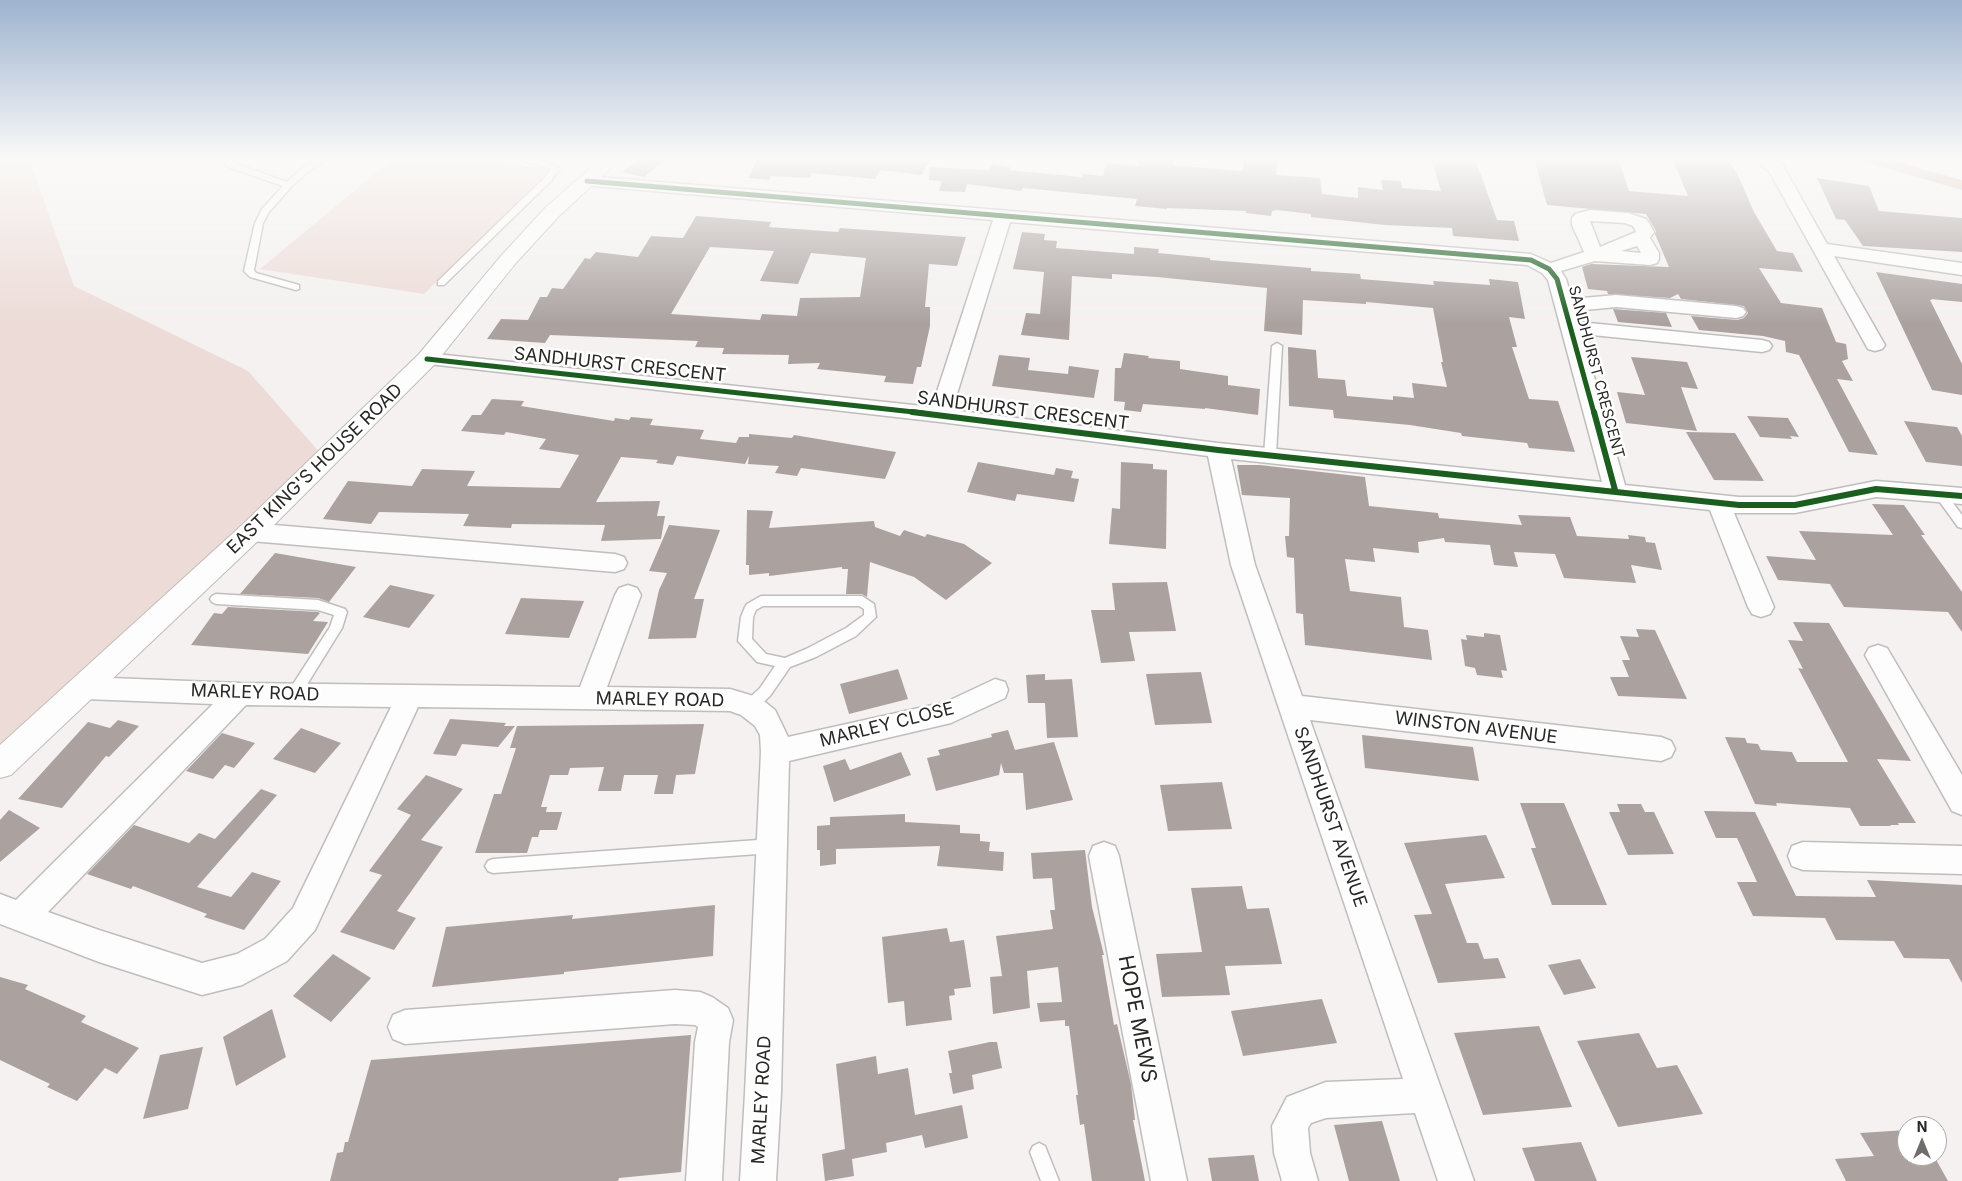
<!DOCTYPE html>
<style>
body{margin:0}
#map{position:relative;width:1962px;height:1181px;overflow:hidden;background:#f4f1f0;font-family:Inter,sans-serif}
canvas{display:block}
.north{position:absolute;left:1897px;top:1116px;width:50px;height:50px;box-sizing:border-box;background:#fff;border:1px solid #a9a9a9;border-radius:50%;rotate:0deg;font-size:14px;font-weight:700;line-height:20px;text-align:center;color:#292827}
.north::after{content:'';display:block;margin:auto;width:18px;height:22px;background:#706e6d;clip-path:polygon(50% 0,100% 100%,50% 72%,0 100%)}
</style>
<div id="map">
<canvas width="1962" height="1181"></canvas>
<div class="north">N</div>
</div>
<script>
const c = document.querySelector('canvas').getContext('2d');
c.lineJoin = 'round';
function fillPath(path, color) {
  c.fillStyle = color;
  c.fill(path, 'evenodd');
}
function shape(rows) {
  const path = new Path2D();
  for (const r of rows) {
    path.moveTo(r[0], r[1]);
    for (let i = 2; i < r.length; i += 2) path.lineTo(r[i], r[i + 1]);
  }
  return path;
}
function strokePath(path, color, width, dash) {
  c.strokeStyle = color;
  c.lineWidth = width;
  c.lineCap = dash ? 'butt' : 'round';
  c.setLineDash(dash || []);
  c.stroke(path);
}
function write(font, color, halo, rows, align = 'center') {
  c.font = font + ' Inter,sans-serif';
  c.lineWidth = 5;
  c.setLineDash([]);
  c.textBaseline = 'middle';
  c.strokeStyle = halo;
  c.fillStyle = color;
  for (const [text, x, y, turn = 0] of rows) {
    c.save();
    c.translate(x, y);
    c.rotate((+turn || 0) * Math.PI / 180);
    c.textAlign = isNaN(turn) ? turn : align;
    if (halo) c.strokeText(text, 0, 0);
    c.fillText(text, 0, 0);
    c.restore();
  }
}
const green = shape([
 [0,158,29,158,74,286,248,371,321,454,0,752],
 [394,158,470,158,550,169,424,294,260,269]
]);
const canal = shape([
 [1859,158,1883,158,1962,180,1962,190,1861,161,1859,158]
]);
const building = shape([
 [640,158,667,158,644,177,622,172],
 [758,158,849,158,878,161,878,158,931,158,922,175,880,170,875,179,812,173,810,178,771,176,769,180,748,178],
 [1140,158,1174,158,1173,165,1243,171,1244,158,1277,161,1276,175,1320,178,1322,194,1358,198,1358,187,1383,190,1381,180,1401,181,1402,188,1441,191,1431,158,1475,158,1497,220,1514,221,1519,241,1453,236,1452,228,1385,225,1311,217,1311,214,1277,210,1272,211,1271,216,1246,213,1246,211,1167,208,1167,209,1135,206,1137,199,1023,188,1021,191,967,184,965,192,939,191,942,181,929,180,930,167,989,170,992,164,1010,167,1009,170,1082,177,1083,174,1103,176,1106,163,1139,166],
 [1534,158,1618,158,1629,191,1688,196,1672,158,1726,158,1737,173,1754,212,1777,251,1793,253,1803,272,1759,268,1781,303,1822,308,1836,342,1846,344,1848,359,1842,361,1853,381,1837,379,1878,455,1849,452,1799,355,1786,352,1785,341,1763,336,1699,330,1691,316,1737,320,1744,318,1748,313,1744,306,1681,299,1678,294,1670,298,1608,294,1607,291,1588,289,1582,267,1591,264,1669,267,1655,234,1656,231,1646,214,1547,205],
 [1817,178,1869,186,1879,211,1962,218,1962,252,1863,246,1845,220,1836,219],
 [696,216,771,222,769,227,838,232,840,228,966,237,957,266,929,264,925,307,930,307,930,326,921,367,917,367,913,384,884,382,886,376,817,369,820,363,788,364,789,355,722,354,724,348,695,347,698,341,550,335,545,343,487,339,501,319,528,320,540,297,547,297,552,288,563,289,585,258,590,259,596,252,638,257,651,236,683,238],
 [710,247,774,251,760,281,798,284,811,253,866,258,860,297,800,298,797,316,762,314,760,320,671,314],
 [1022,232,1045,234,1044,240,1057,241,1056,248,1134,254,1134,247,1159,249,1158,253,1210,258,1210,260,1311,268,1311,271,1360,274,1361,279,1434,285,1433,281,1490,285,1489,279,1518,282,1525,319,1509,317,1517,347,1512,347,1529,399,1558,401,1575,452,1529,448,1527,443,1462,436,1461,433,1410,425,1334,418,1333,410,1289,406,1288,347,1316,350,1318,378,1345,380,1347,396,1393,400,1393,396,1414,398,1412,383,1447,387,1441,362,1443,362,1433,308,1366,302,1366,304,1303,300,1302,335,1264,331,1267,288,1157,277,1112,274,1112,279,1072,276,1069,340,1021,335,1026,313,1040,314,1044,272,1013,269],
 [1876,272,1962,284,1962,302,1931,299,1932,300,1930,300,1962,364,1962,395,1932,390],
 [1613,309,1666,313,1672,327,1618,322],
 [1124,353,1149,356,1148,358,1180,361,1180,369,1228,376,1228,385,1260,389,1258,415,1205,408,1205,409,1143,404,1141,412,1124,410,1125,402,1114,401,1115,368,1121,368],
 [999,355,1030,358,1028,370,1068,374,1069,366,1099,370,1094,398,992,386],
 [1631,357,1687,362,1698,389,1681,387,1697,431,1626,423,1617,392,1645,395],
 [492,399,524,401,521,406,614,421,615,418,629,420,631,417,653,419,650,425,704,430,700,439,736,443,739,437,749,437,749,434,792,438,794,435,896,452,885,479,801,468,797,476,775,473,779,466,748,464,749,456,745,464,677,456,673,465,656,463,658,460,621,457,596,502,660,501,657,516,665,516,661,539,601,541,605,525,512,524,511,528,463,526,469,514,379,512,371,524,323,519,348,481,412,486,422,469,475,471,467,486,560,488,579,455,539,449,546,439,506,432,504,435,461,431,472,415,481,415],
 [1747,416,1788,418,1799,437,1790,436,1792,439,1760,437],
 [1904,421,1957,427,1962,436,1962,466,1926,462],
 [1686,432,1735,433,1764,481,1714,480],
 [978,462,1054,475,1056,468,1073,471,1071,478,1079,479,1074,502,1017,494,1015,501,967,492],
 [1121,462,1153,464,1153,469,1167,470,1166,549,1109,544,1112,508,1120,509],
 [1237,465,1260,465,1365,477,1369,506,1438,513,1439,518,1522,525,1518,515,1570,517,1577,536,1629,539,1628,535,1645,537,1646,542,1655,543,1662,570,1631,565,1636,583,1564,578,1555,554,1514,552,1518,567,1494,565,1490,545,1445,542,1444,538,1418,542,1419,553,1373,548,1375,562,1345,559,1350,591,1401,597,1404,627,1428,630,1432,660,1305,645,1303,614,1296,613,1294,558,1287,557,1285,536,1289,536,1290,498,1242,495],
 [1872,504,1904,505,1925,535,1921,535,1962,592,1962,632,1948,612,1844,607,1830,584,1778,580,1766,556,1816,560,1799,531,1893,535],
 [747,510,773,511,769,528,874,521,875,527,900,536,904,530,925,537,927,534,964,544,992,563,946,600,914,577,870,562,867,597,862,594,846,594,848,569,842,569,842,567,769,576,769,573,749,575,749,565,746,565],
 [669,525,720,530,694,599,704,599,696,638,648,639,659,590,667,573,649,571],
 [275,553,356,567,329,602,318,598,240,594],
 [1167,582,1176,631,1129,632,1135,661,1101,663,1091,610,1115,610,1112,583],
 [390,585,435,595,409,628,363,617],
 [521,598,584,601,569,638,505,634],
 [228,607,318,612,320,613,313,621,328,622,308,654,191,645,214,613,222,614],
 [1793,622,1829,623,1911,761,1877,759,1916,823,1898,823,1899,825,1890,825,1891,826,1860,826,1850,808,1776,803,1777,806,1755,804,1725,737,1745,738,1747,743,1758,744,1761,750,1792,752,1797,762,1848,762,1798,668,1803,669,1788,640,1803,641],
 [1636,629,1655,630,1687,699,1618,696,1610,677,1629,677,1622,660,1630,660,1620,636,1639,637],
 [1484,633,1500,635,1507,671,1501,670,1503,678,1477,675,1475,668,1465,666,1461,639,1467,640,1466,635,1484,637],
 [898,669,908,699,849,714,840,684],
 [1201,672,1212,723,1155,725,1146,674],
 [1045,674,1045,680,1072,679,1078,737,1047,738,1045,703,1028,703,1026,675],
 [450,719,506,723,504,726,515,726,498,747,462,744,456,756,433,754],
 [118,720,139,726,109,757,106,756,62,808,18,799,88,722,110,728],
 [704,724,695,774,676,775,673,794,654,794,658,775,624,775,621,791,598,791,604,767,570,768,568,775,550,775,541,807,547,807,546,812,562,812,557,830,540,830,538,837,532,837,527,853,475,853,494,794,501,794,516,748,510,748,517,726],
 [301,728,341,743,315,773,273,759],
 [1008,730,1015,750,1054,742,1073,800,1026,810,1023,773,1004,773,1001,763,999,775,936,791,927,758,940,755,938,750,992,737,991,734],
 [222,733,255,743,234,768,225,765,213,779,186,771],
 [1362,735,1473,747,1479,781,1365,768],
 [901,752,911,775,834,802,823,766,845,759,850,770],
 [426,775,463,789,421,840,443,847,397,911,416,918,394,950,340,932,382,875,369,871,411,815,397,809],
 [1222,782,1232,829,1168,831,1160,785],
 [261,789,277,795,197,887,231,897,252,872,281,881,244,930,204,917,207,914,133,886,131,889,87,874,134,825,189,843,199,833,215,839],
 [1520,803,1564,803,1607,905,1552,905,1531,848,1536,848],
 [1617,804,1641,804,1645,812,1654,812,1674,854,1628,855,1609,812,1620,812],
 [9,810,40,828,0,862,0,820],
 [1704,811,1755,812,1796,896,1876,897,1867,880,1962,885,1962,983,1949,959,1904,958,1894,941,1836,940,1825,918,1753,916,1737,882,1757,882,1737,838,1716,838],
 [905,814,905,822,960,825,960,833,980,834,980,841,990,842,989,851,1004,852,1003,871,937,866,940,846,836,849,836,864,820,866,820,850,817,850,817,826,830,825,830,817],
 [1486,835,1505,878,1445,884,1467,943,1478,943,1484,959,1498,958,1506,978,1438,983,1414,915,1432,914,1404,843],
 [1085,850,1092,907,1104,955,1102,955,1114,1025,1117,1024,1131,1084,1135,1120,1133,1120,1145,1181,1092,1181,1084,1124,1080,1125,1076,1095,1078,1095,1069,1026,1065,1026,1065,1020,1040,1022,1037,1003,1062,1002,1058,967,1027,971,1030,1008,993,1014,990,977,1002,976,996,936,1053,929,1050,910,1055,910,1052,878,1033,879,1031,853],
 [1242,886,1247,909,1269,908,1282,964,1225,966,1230,995,1162,997,1156,954,1202,952,1191,888],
 [715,905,713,956,564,972,564,974,432,987,446,927,573,915,572,919],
 [947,928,950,942,964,940,971,987,954,989,955,995,949,996,952,1020,906,1026,904,1001,888,1003,882,937],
 [333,954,371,978,331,1022,293,996],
 [1580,959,1596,988,1564,995,1548,965],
 [0,977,28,985,25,989,86,1016,81,1022,139,1048,117,1074,105,1068,77,1101,47,1087,50,1084,0,1060],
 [1322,999,1337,1043,1243,1056,1231,1011],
 [272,1009,286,1057,236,1086,223,1037],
 [1539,1026,1572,1107,1483,1115,1454,1033],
 [1639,1033,1657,1068,1677,1065,1703,1114,1618,1127,1577,1041],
 [691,1035,681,1172,619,1178,618,1181,330,1181,337,1153,343,1152,345,1142,348,1142,371,1060],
 [990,1042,997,1042,1002,1068,972,1075,974,1089,953,1094,949,1073,952,1073,948,1051],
 [203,1047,188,1109,143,1119,160,1055],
 [876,1056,878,1074,908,1068,915,1115,962,1105,968,1138,925,1148,922,1135,886,1143,887,1152,852,1159,854,1176,825,1181,822,1154,845,1149,836,1064],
 [1382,1121,1400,1181,1349,1181,1334,1125],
 [1907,1130,1907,1156,1934,1156,1948,1181,1846,1181,1835,1159,1874,1156,1860,1133],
 [1581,1142,1597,1181,1535,1181,1522,1148],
 [1254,1155,1259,1181,1212,1181,1208,1158]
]);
const lane = shape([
 [227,158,236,158,233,162,234,163,287,182,302,168,318,158,328,158,308,172,291,187,269,212,263,223,254,270,256,273,299,285,299,289,296,290,250,277,244,271,255,223,262,209,283,186,228,167,224,162,227,158],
 [514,158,532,158,549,162,560,168,551,181,444,285,438,285,438,281,545,177,551,169,514,158],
 [1277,343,1282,346,1276,455,1270,459,1264,455,1272,346,1277,343],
 [1940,490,1944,491,1962,515,1962,528,1958,527,1934,494,1940,490],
 [216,594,318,600,345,609,347,612,342,628,298,699,293,701,288,699,286,695,330,627,334,615,318,610,216,604,212,602,210,599,212,596,216,594],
 [761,596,862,596,874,604,876,617,856,636,816,657,790,667,770,696,755,710,750,712,745,710,743,706,745,702,760,688,775,666,757,662,738,641,741,617,745,607,747,604,761,596],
 [763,606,859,606,864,609,864,615,846,628,806,649,785,658,766,654,752,639,753,617,756,610,763,606],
 [772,839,777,841,780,846,777,851,772,853,493,873,488,871,485,866,488,861,493,859,772,839],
 [1039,1143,1045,1146,1059,1181,1041,1181,1030,1152,1033,1146,1039,1143]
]);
const street = shape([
 [1750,158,1771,158,1782,164,1827,244,1962,263,1962,275,1834,256,1885,345,1882,349,1875,351,1868,349,1769,171,1750,158],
 [587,176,1531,254,1551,263,1584,252,1572,225,1572,218,1575,214,1590,210,1628,213,1646,219,1649,223,1654,232,1650,238,1659,253,1659,259,1657,263,1650,265,1595,261,1561,271,1566,279,1572,299,1616,295,1736,306,1743,308,1746,312,1743,316,1736,318,1616,307,1575,311,1579,322,1762,340,1769,342,1772,346,1769,350,1762,352,1582,334,1625,485,1739,497,1795,497,1876,481,1962,488,1962,504,1876,497,1795,513,1734,513,1774,607,1770,614,1761,617,1752,614,1748,607,1710,510,1231,459,1255,565,1302,696,1661,737,1671,741,1675,749,1671,757,1661,761,1310,720,1474,1181,1438,1181,1415,1113,1326,1118,1311,1123,1308,1128,1310,1153,1318,1181,1282,1181,1274,1153,1272,1126,1287,1097,1326,1082,1403,1079,1231,565,1208,456,940,422,420,363,417,359,420,355,427,353,932,407,993,220,581,185,579,181,581,177,587,176],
 [1590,221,1625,223,1633,226,1636,232,1600,247,1590,221],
 [1010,222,1527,265,1542,273,1548,280,1602,482,1218,443,952,410,1010,222],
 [1637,246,1641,253,1621,251,1637,246],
 [251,523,615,554,624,557,627,563,624,569,615,572,251,541,243,538,239,532,243,526,251,523],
 [628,585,637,588,641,595,607,687,730,689,760,698,775,710,788,737,946,702,995,679,1005,682,1008,690,1005,698,951,723,789,761,781,1093,776,1181,740,1181,745,1093,761,752,760,735,755,726,741,715,730,711,418,707,315,930,287,961,242,985,202,995,99,962,0,924,0,894,16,900,213,704,85,699,75,696,72,688,75,680,85,677,240,683,580,687,615,595,619,588,628,585],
 [246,705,391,707,293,908,265,939,237,954,202,963,99,930,48,912,246,705],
 [1878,645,1887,648,1962,775,1962,815,1952,811,1865,655,1869,648,1878,645],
 [1104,842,1115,846,1119,856,1187,1181,1151,1181,1089,856,1093,846,1104,842],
 [1803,842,1962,846,1962,874,1803,870,1792,866,1788,856,1792,846,1803,842],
 [675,990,700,992,712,997,728,1008,733,1020,729,1042,722,1181,686,1181,695,1042,698,1027,695,1025,675,1024,405,1044,393,1039,388,1027,393,1015,405,1010,675,990]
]);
const secondary = shape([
 [602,158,622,158,559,216,515,264,435,364,260,539,11,775,0,778,0,745,242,525,419,354,501,256,545,208,602,158]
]);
const cyclewayFar1 = shape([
 [587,181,1531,260,1549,269,1557,279,1594,413],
 [427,359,923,413]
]);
const cycleway = shape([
 [912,412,1218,450,1739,505,1795,505,1876,489,1962,496],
 [1594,412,1615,490]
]);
const farStreetnames = [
 ["SANDHURST CRESCENT",1596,372,75]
];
const streetNames = [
 ["SANDHURST CRESCENT",620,365,6],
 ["SANDHURST CRESCENT",1023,411,7],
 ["EAST KING'S HOUSE ROAD",315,469,-44],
 ["MARLEY ROAD",255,693,2],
 ["MARLEY ROAD",660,700,1],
 ["MARLEY CLOSE",887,725,-14],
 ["WINSTON AVENUE",1476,728,7],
 ["SANDHURST AVENUE",1330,817,71],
 ["MARLEY ROAD",762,1100,-87]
];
const nearStreetnames = [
 ["HOPE MEWS",1137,1019,79]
];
fillPath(green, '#ecdbd7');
fillPath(canal, '#d0b1aa');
fillPath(building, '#aba2a0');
strokePath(lane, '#c0bdbd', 3);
strokePath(street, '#c0bdbd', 3);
strokePath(secondary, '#c0bdbd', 2);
fillPath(lane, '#fdfdfd');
fillPath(street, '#fdfdfd');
fillPath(secondary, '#fdfdfd');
strokePath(cyclewayFar1, '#1b5e20', 5);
strokePath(cycleway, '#1b5e20', 6);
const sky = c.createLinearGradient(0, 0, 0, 324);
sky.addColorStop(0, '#9eb3cf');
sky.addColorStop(0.49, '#faf9f8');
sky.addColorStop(1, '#faf9f800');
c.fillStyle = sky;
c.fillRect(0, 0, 1962, 324);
write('15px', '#292827', '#fff', farStreetnames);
write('18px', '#292827', '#fff', streetNames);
write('21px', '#292827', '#fff', nearStreetnames);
</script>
